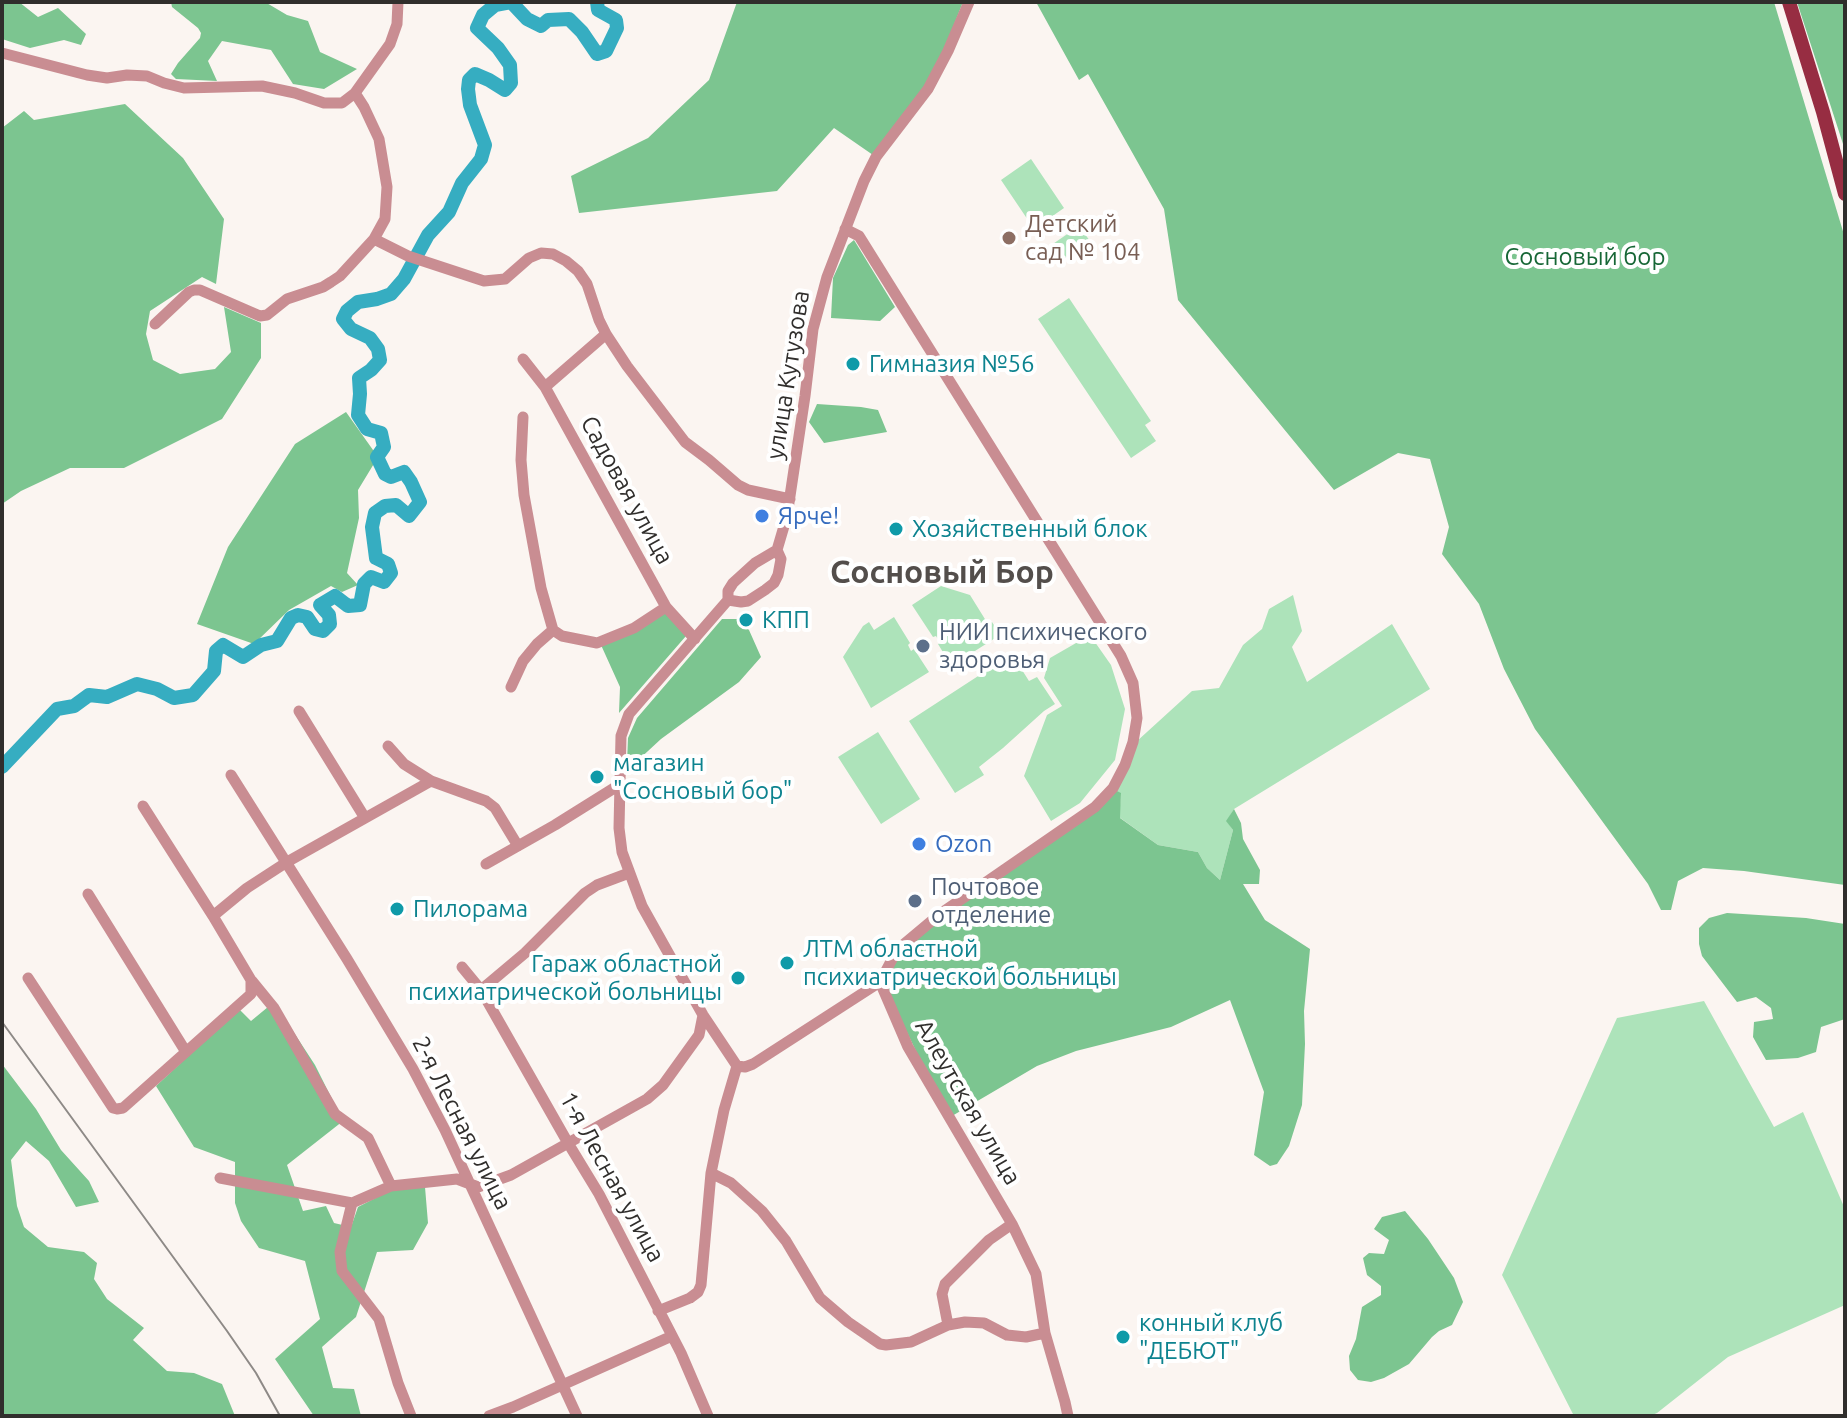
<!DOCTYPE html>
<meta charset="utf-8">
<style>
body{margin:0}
#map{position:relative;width:1847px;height:1418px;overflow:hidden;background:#fbf5f1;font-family:Ubuntu,sans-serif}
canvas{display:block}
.frame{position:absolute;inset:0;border:4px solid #302e2c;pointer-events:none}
</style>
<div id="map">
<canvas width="1847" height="1418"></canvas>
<div class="frame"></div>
</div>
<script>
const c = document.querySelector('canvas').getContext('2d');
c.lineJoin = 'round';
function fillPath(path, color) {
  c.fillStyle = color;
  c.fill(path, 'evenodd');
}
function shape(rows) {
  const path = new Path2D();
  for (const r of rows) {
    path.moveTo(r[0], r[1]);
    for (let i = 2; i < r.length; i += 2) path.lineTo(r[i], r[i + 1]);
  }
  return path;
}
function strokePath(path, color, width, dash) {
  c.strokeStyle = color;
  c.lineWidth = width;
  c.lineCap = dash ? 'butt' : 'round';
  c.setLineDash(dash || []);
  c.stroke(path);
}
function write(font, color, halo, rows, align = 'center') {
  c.font = font + ' Ubuntu,sans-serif';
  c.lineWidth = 8;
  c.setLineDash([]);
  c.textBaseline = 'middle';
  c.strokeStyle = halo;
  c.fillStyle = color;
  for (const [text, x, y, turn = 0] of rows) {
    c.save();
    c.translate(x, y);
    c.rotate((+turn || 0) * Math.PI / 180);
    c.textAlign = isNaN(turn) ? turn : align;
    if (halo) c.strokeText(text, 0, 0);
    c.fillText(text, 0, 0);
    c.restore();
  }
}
const green = shape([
 [1031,159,1064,208,1034,229,1001,180],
 [1079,226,1090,241,1058,263,1047,248],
 [1069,298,1151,421,1145,425,1156,441,1131,458,1038,319],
 [941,586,970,595,988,624,992,622,1000,635,964,658,962,657,958,660,962,667,955,672,938,644,940,643,936,636,933,637,912,605],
 [1293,595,1302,631,1292,647,1307,682,1392,624,1430,689,1234,809,1227,821,1233,830,1220,880,1207,868,1198,852,1158,845,1119,817,1121,794,1115,790,1136,742,1192,691,1219,688,1243,645,1262,629,1269,609],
 [894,617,910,643,908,645,911,651,914,649,929,672,871,708,843,657,863,626,869,622,874,630],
 [1090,635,1111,665,1125,709,1115,760,1080,803,1051,821,1024,776,1047,715,1062,706,1044,678,1050,658],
 [1012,654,1029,681,1037,677,1055,704,1044,711,1003,748,979,767,984,775,955,793,909,721],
 [878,732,920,799,881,824,838,757],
 [1704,1001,1774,1127,1803,1112,1845,1209,1845,1305,1728,1357,1657,1413,1650,1416,1574,1416,1502,1275,1617,1018]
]);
const forest = shape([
 [2,2,19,2,38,17,58,8,86,34,81,45,64,40,30,48,2,39],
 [171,2,265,2,287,15,308,21,320,52,357,69,324,89,293,84,271,50,222,41,208,61,217,81,176,79,171,74,178,63,200,38,201,33,198,28,172,7],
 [737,2,963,2,944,50,924,87,873,155,834,128,777,191,579,213,571,176,648,138,709,80],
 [1036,2,1774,2,1845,238,1845,885,1744,871,1703,868,1678,881,1671,910,1661,910,1648,884,1535,729,1504,669,1479,604,1442,554,1449,527,1430,459,1398,453,1334,490,1178,300,1164,209,1088,74,1079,80],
 [1797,2,1845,2,1845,150,1843,144],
 [125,104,183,158,224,219,216,284,202,277,150,311,146,334,153,360,180,374,215,369,231,352,224,307,261,323,261,358,222,419,124,468,70,468,21,491,2,504,2,128,24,111,34,120],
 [854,240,895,307,880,321,831,318,833,278,848,245],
 [817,404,861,407,878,410,887,432,824,443,809,422],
 [346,412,378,457,358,490,359,518,347,573,358,585,342,592,331,586,289,610,254,644,197,624,228,547,295,444],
 [664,611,686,636,619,713,620,687,601,645],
 [722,619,738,619,749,630,761,657,739,682,661,739,635,763,627,763,628,738,637,718],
 [1115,790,1121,793,1120,818,1158,845,1198,852,1207,868,1220,880,1233,830,1226,821,1234,809,1241,823,1243,839,1260,870,1259,884,1243,884,1265,920,1310,949,1304,1011,1305,1044,1302,1105,1289,1146,1277,1164,1270,1166,1254,1155,1264,1092,1230,1000,1171,1027,1076,1051,1037,1066,952,1116,934,1089,883,982,900,953,943,918],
 [1727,913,1806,918,1845,924,1845,1019,1821,1027,1816,1052,1798,1058,1766,1060,1753,1037,1754,1022,1773,1019,1771,1008,1756,997,1737,1002,1702,956,1699,944,1699,928,1709,918],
 [274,1002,315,1065,343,1121,287,1165,303,1211,326,1206,334,1223,351,1227,358,1207,391,1190,425,1187,428,1223,413,1250,377,1252,356,1317,322,1347,333,1388,354,1389,361,1416,314,1416,275,1359,320,1319,305,1261,259,1248,241,1221,235,1203,235,1162,194,1147,156,1086,239,1009,251,1021],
 [2,1064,36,1109,61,1150,89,1181,99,1202,76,1207,49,1161,26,1141,11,1160,17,1206,24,1227,48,1247,84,1252,97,1263,94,1279,107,1299,144,1328,133,1340,167,1371,194,1373,222,1384,235,1416,2,1416],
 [1405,1211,1428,1239,1454,1278,1463,1302,1452,1325,1439,1331,1432,1337,1409,1364,1384,1378,1371,1382,1358,1380,1350,1370,1349,1356,1356,1339,1362,1307,1381,1295,1381,1286,1367,1275,1363,1258,1369,1253,1384,1254,1389,1240,1374,1229,1382,1217]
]);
const river = shape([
 [2,767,57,709,74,706,89,695,107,697,137,684,157,689,174,698,193,695,214,671,216,651,223,645,243,657,261,645,277,641,291,618,298,615,307,617,315,629,323,631,330,624,329,615,320,605,335,596,348,606,360,605,364,584,371,577,384,582,391,573,388,564,376,558,372,527,375,513,385,506,396,505,409,516,420,502,411,482,404,472,391,477,385,474,377,457,384,447,381,433,367,429,358,415,360,394,359,378,371,370,380,360,378,349,370,338,351,329,343,319,347,311,358,302,377,299,391,294,404,279,428,235,449,212,462,183,481,159,485,145,470,105,468,89,469,80,475,74,489,80,505,90,511,83,510,65,498,48,477,28,483,15,495,5,511,2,527,19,541,26,548,20,569,19,582,32,597,54,606,51,617,28,616,20,598,10,597,2]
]);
const minor = shape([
 [2,53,87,75,107,78,127,75,147,76,164,83,184,88,262,86,295,93,324,103,342,103,355,93,390,44,397,24,398,2],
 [374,239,408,256,484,281,505,279,529,258,541,253,553,254,566,261,578,271,587,284,599,320,606,334,627,366,685,442,709,460,738,485,748,490,790,499],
 [155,324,189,292,194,290,200,290,260,316,267,315,287,299,323,287,331,282,340,276,374,239,385,219,387,187,379,139,364,107,355,93],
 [523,359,545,387,666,607,695,639],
 [545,387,606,334],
 [523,417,521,460,524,495,541,588,553,630,562,636,597,643,634,628,666,607],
 [728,600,629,714,621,736,619,828,622,852,642,906,703,1015,737,1066,745,1067,753,1064,880,982,897,950,940,914,1095,807,1113,788,1125,765,1133,742,1137,718,1133,683,1121,656,859,236,845,229],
 [728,600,741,602,748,601,765,590,774,583,778,575,781,559,777,550,787,516,805,396,813,329,827,277,864,181,876,157,928,89,948,51,969,2],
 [728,600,728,591,733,583,755,563,777,550],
 [511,687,523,661,537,644,553,630],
 [299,711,365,818],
 [388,746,404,764,431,781],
 [231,775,347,959,413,1069,445,1130,577,1416],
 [486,864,555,825,619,785],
 [88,894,186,1052],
 [213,916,247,888,287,862,431,781,486,801,495,808,518,846],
 [462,967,481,990,568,1143,599,1194,681,1353,708,1416],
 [28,978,113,1108,117,1109,123,1108,251,994,251,980,213,916,143,806],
 [252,981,274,1008,335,1114,368,1138,391,1186],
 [880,982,908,1047,1012,1224,1036,1274,1045,1333,1065,1402,1068,1416],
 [481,990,525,953,585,893,597,885,629,873],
 [711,1173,731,1183,762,1211,786,1241,820,1298,848,1322,880,1344,886,1345,911,1342,948,1325,965,1322,984,1323,1007,1335,1026,1337,1045,1333],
 [220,1178,352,1203],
 [658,1311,690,1298,698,1292,701,1285,711,1173,724,1110,737,1066],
 [948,1325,942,1294,945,1284,989,1240,1012,1224],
 [411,1416,398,1383,379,1319,342,1271,340,1252,352,1203,391,1186,457,1179,478,1187,511,1175,647,1099,663,1085,699,1035,703,1015],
 [489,1416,513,1407,672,1336]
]);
const major = shape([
 [1789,2,1823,112,1845,194]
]);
const rail = shape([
 [2,1022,227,1331,256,1373,280,1416]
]);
const markers = [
 [1009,238,8,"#8d6e63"],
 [853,364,8,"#0f9aa8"],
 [762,516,8,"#3f7fe0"],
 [896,529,8,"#0f9aa8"],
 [746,620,8,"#0f9aa8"],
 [923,646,8,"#5c6f8a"],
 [597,777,8,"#0f9aa8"],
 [919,844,8,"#3f7fe0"],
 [915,901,8,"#5c6f8a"],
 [397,909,8,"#0f9aa8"],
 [787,963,8,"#0f9aa8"],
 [738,978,8,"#0f9aa8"],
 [1123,1337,8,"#0f9aa8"]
];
const educationNames = [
 ["Детский",1025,224],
 ["сад № 104",1025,252]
];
const parkNames = [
 ["Сосновый бор",1585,257]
];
const cultureNames = [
 ["Гимназия №56",869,364],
 ["Хозяйственный блок",912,529],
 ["КПП",762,620],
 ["магазин",613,763],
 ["\"Сосновый бор\"",613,791],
 ["Пилорама",413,909],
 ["ЛТМ областной",803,949],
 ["психиатрической больницы",803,977],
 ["Гараж областной",722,964,"right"],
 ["психиатрической больницы",722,992,"right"],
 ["конный клуб",1139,1323],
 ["\"ДЕБЮТ\"",1139,1351]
];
const streetNames = [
 ["улица Кутузова",788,375,-81],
 ["Садовая улица",627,490,61],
 ["Алеутская улица",968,1102,60],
 ["2-я Лесная улица",462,1123,63],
 ["1-я Лесная улица",612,1177,61]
];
const shopNames = [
 ["Ярче!",778,516],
 ["Ozon",935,844]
];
const serviceNames = [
 ["НИИ психического",939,632],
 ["здоровья",939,660],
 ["Почтовое",931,887],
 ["отделение",931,915]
];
const districtNames = [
 ["Сосновый Бор",942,572]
];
fillPath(green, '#ade3ba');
fillPath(forest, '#7cc590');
strokePath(river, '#36adc1', 14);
strokePath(minor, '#c98d92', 11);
strokePath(major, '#972d42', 14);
strokePath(rail, '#8e8a87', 2);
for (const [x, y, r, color] of markers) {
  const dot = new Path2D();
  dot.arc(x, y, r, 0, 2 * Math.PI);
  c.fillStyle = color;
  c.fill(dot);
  strokePath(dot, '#fff', 3);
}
write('24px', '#785e54', '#fff', educationNames, 'left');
write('24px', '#176736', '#fff', parkNames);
write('24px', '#0d838f', '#fff', cultureNames, 'left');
write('24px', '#302e2c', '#fff', streetNames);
write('24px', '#366cbe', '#fff', shopNames, 'left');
write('24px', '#4e5e75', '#fff', serviceNames, 'left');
write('bold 32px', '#534e4b', '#fff', districtNames);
</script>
